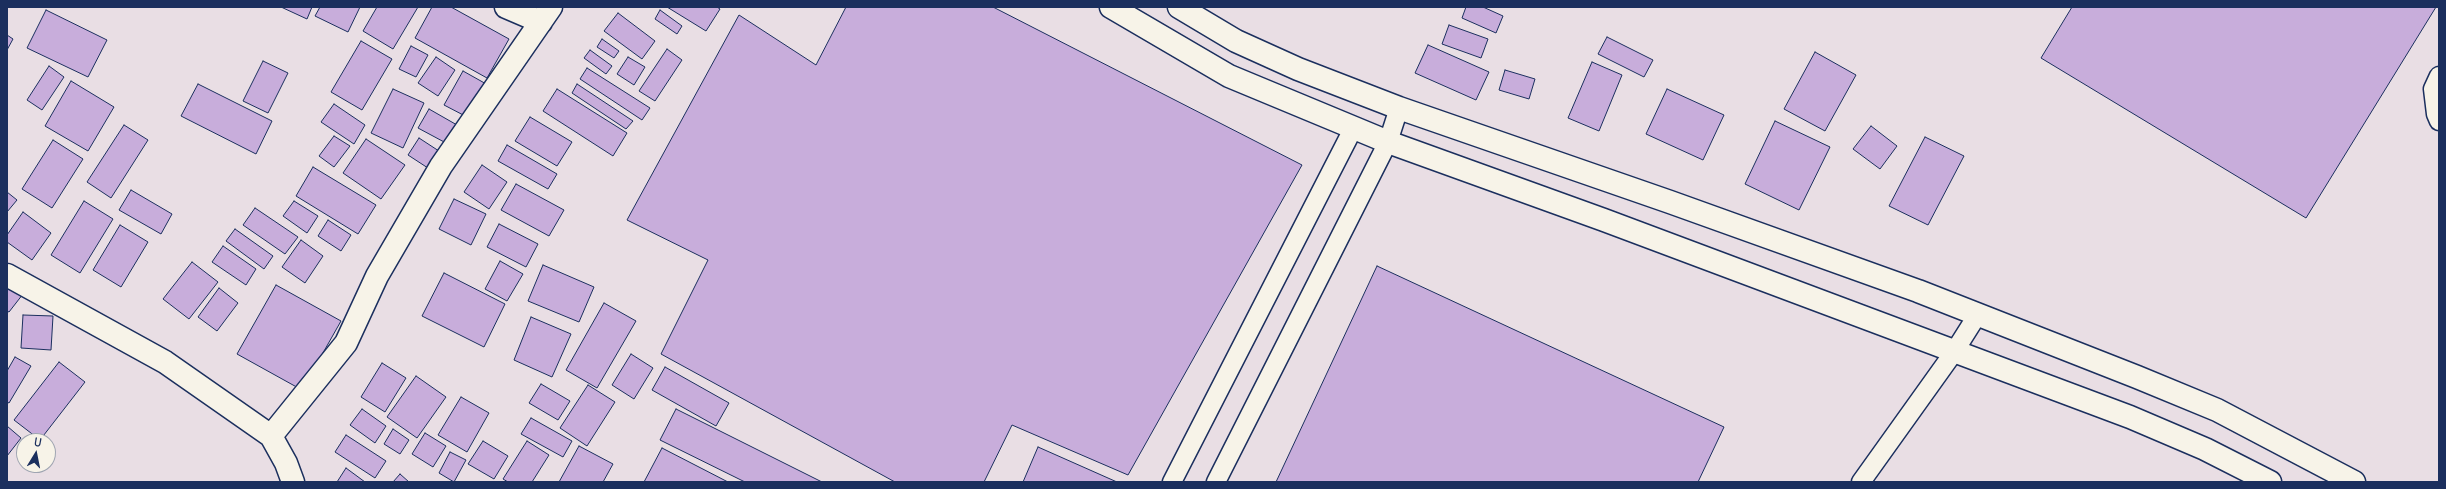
<!DOCTYPE html>
<style>
body{margin:0}
#map{position:relative;width:2446px;height:489px;overflow:hidden;background:#e9dee4;font-family:Delius,sans-serif}
canvas{display:block}
.frame{position:absolute;inset:0;border:8px solid #1b2f5e;pointer-events:none}
.north{position:absolute;left:16px;top:433px;width:40px;height:40px;box-sizing:border-box;background:#f7f3e8;border:1px solid #9fa5b1;border-radius:50%;rotate:10deg;font-size:11px;font-weight:700;line-height:16px;text-align:center;color:#1b2f5e}
.north::after{content:'';display:block;margin:auto;width:14px;height:18px;background:#1b2f5e;clip-path:polygon(50% 0,100% 100%,50% 72%,0 100%)}
</style>
<div id="map">
<canvas width="2446" height="489"></canvas>
<div class="frame"></div>
<div class="north">U</div>
</div>
<script>
const c = document.querySelector('canvas').getContext('2d');
c.lineJoin = 'round';
function fillPath(path, color) {
  c.fillStyle = color;
  c.fill(path, 'evenodd');
}
function shape(rows) {
  const path = new Path2D();
  for (const r of rows) {
    path.moveTo(r[0], r[1]);
    for (let i = 2; i < r.length; i += 2) path.lineTo(r[i], r[i + 1]);
  }
  return path;
}
function strokePath(path, color, width, dash) {
  c.strokeStyle = color;
  c.lineWidth = width;
  c.lineCap = dash ? 'butt' : 'round';
  c.setLineDash(dash || []);
  c.stroke(path);
}
const building = shape([
 [281,7,312,7,307,19,281,7],
 [320,7,360,7,348,32,315,16,320,7],
 [377,7,418,7,393,49,363,31,377,7],
 [432,7,451,7,509,39,487,78,415,38,432,7],
 [667,7,717,7,720,9,706,31,667,7],
 [846,7,993,7,1302,165,1128,475,1012,425,984,482,895,482,661,354,708,260,627,220,739,15,816,65,846,7],
 [1466,7,1483,7,1503,16,1496,33,1462,18,1466,7],
 [2072,7,2436,7,2306,218,2041,58,2072,7],
 [46,10,107,40,88,77,27,48,46,10],
 [660,10,682,26,677,34,655,19,660,10],
 [618,13,655,41,642,59,604,31,618,13],
 [1449,25,1488,39,1481,58,1442,44,1449,25],
 [7,35,13,39,7,50,7,35],
 [1607,37,1653,60,1644,77,1598,54,1607,37],
 [602,39,619,51,614,58,597,47,602,39],
 [361,41,392,59,362,110,331,92,361,41],
 [1428,45,1489,72,1476,100,1415,73,1428,45],
 [411,46,428,55,416,77,399,69,411,46],
 [667,49,682,60,655,101,639,91,667,49],
 [590,50,612,66,606,74,584,58,590,50],
 [1815,52,1856,75,1825,131,1784,109,1815,52],
 [436,57,455,70,438,96,418,83,436,57],
 [628,57,645,67,634,85,617,74,628,57],
 [263,61,288,73,268,113,243,101,263,61],
 [1592,62,1622,75,1599,131,1568,118,1592,62],
 [49,66,64,77,42,110,27,100,49,66],
 [587,68,650,108,642,120,580,79,587,68],
 [1505,70,1535,79,1529,99,1499,90,1505,70],
 [463,71,488,85,469,118,444,105,463,71],
 [71,81,114,107,88,151,45,126,71,81],
 [198,84,272,121,256,154,181,116,198,84],
 [577,84,633,121,626,129,572,93,577,84],
 [393,89,424,103,403,148,371,133,393,89],
 [557,89,627,133,613,156,543,111,557,89],
 [1667,89,1724,115,1703,160,1646,134,1667,89],
 [334,104,365,125,354,144,321,122,334,104],
 [429,109,457,125,446,143,418,128,429,109],
 [530,117,572,142,557,166,515,141,530,117],
 [1775,121,1830,147,1799,210,1745,184,1775,121],
 [124,125,148,140,111,198,87,182,124,125],
 [1871,126,1897,146,1880,169,1853,149,1871,126],
 [334,136,350,146,334,167,319,156,334,136],
 [1925,137,1964,156,1928,225,1889,206,1925,137],
 [419,138,442,153,431,170,408,155,419,138],
 [366,139,405,165,381,199,343,173,366,139],
 [53,140,83,159,52,208,22,189,53,140],
 [507,145,557,174,548,189,498,161,507,145],
 [482,165,507,182,489,209,464,192,482,165],
 [313,167,376,205,358,234,296,196,313,167],
 [516,184,564,210,549,236,501,210,516,184],
 [131,190,172,214,161,234,119,210,131,190],
 [7,192,17,200,7,212,7,192],
 [454,199,486,214,471,245,439,229,454,199],
 [84,201,113,219,80,273,51,255,84,201],
 [294,201,318,216,307,233,283,216,294,201],
 [255,208,298,237,285,254,243,225,255,208],
 [23,212,51,233,32,260,7,242,7,235,23,212],
 [328,220,351,235,341,251,318,236,328,220],
 [499,224,538,244,526,267,487,247,499,224],
 [120,225,148,242,121,287,93,270,120,225],
 [235,229,273,256,264,269,226,241,235,229],
 [301,240,323,256,305,283,282,267,301,240],
 [223,246,256,269,246,285,212,262,223,246],
 [500,261,523,274,507,301,485,289,500,261],
 [192,262,218,282,189,319,163,299,192,262],
 [543,265,594,287,579,322,528,301,543,265],
 [1377,266,1724,427,1698,482,1276,482,1377,266],
 [444,273,505,304,484,347,422,316,444,273],
 [7,283,23,294,9,312,7,311,7,283],
 [276,285,341,321,302,390,237,354,276,285],
 [219,288,238,303,217,331,198,317,219,288],
 [604,303,636,321,597,388,566,370,604,303],
 [23,315,53,316,51,350,21,348,23,315],
 [531,317,571,334,552,377,514,360,531,317],
 [631,354,653,368,634,399,612,385,631,354],
 [15,357,31,366,9,403,7,402,7,371,15,357],
 [59,362,85,382,40,440,14,420,59,362],
 [382,363,406,378,385,412,361,397,382,363],
 [665,367,729,403,716,426,652,390,665,367],
 [416,376,446,397,417,438,387,417,416,376],
 [541,384,570,401,558,420,529,403,541,384],
 [588,385,615,402,587,446,560,428,588,385],
 [461,397,489,413,467,452,438,435,461,397],
 [362,409,386,426,375,443,350,425,362,409],
 [676,409,822,482,745,482,660,440,676,409],
 [531,418,572,441,563,457,521,434,531,418],
 [7,426,21,438,7,456,7,426],
 [393,429,409,440,400,454,384,444,393,429],
 [425,433,446,446,433,467,412,454,425,433],
 [346,435,386,461,375,478,335,452,346,435],
 [483,441,508,456,494,479,468,464,483,441],
 [527,441,549,455,532,482,508,482,503,479,527,441],
 [579,446,613,464,603,482,559,482,579,446],
 [1038,447,1117,482,1023,482,1038,447],
 [662,448,728,482,644,482,662,448],
 [450,452,466,460,454,482,439,473,450,452],
 [346,468,365,482,337,482,346,468],
 [400,474,409,482,393,482,400,474]
]);
const lane = shape([
 [2439,76,2433,89,2436,114,2439,121],
 [1172,482,1354,127],
 [1216,482,1388,142,1399,108],
 [1861,482,1954,352,1978,314]
]);
const street = shape([
 [506,7,541,22],
 [7,275,165,362,271,436],
 [293,482,286,463,271,436,346,343,377,276,441,166,551,7]
]);
const secondary = shape([
 [1111,7,1229,76,1388,142,1604,220,2130,417,2205,449,2270,482],
 [1179,7,1236,41,1298,69,1399,108,1670,202,1918,291,2137,377,2217,410,2354,482]
]);
fillPath(building, '#c8addb');
strokePath(building, '#1b2f5e', 1);
strokePath(lane, '#1b2f5e', 21);
strokePath(street, '#1b2f5e', 25);
strokePath(secondary, '#1b2f5e', 25);
strokePath(lane, '#f7f3e8', 18);
strokePath(street, '#f7f3e8', 22);
strokePath(secondary, '#f7f3e8', 22);
</script>
